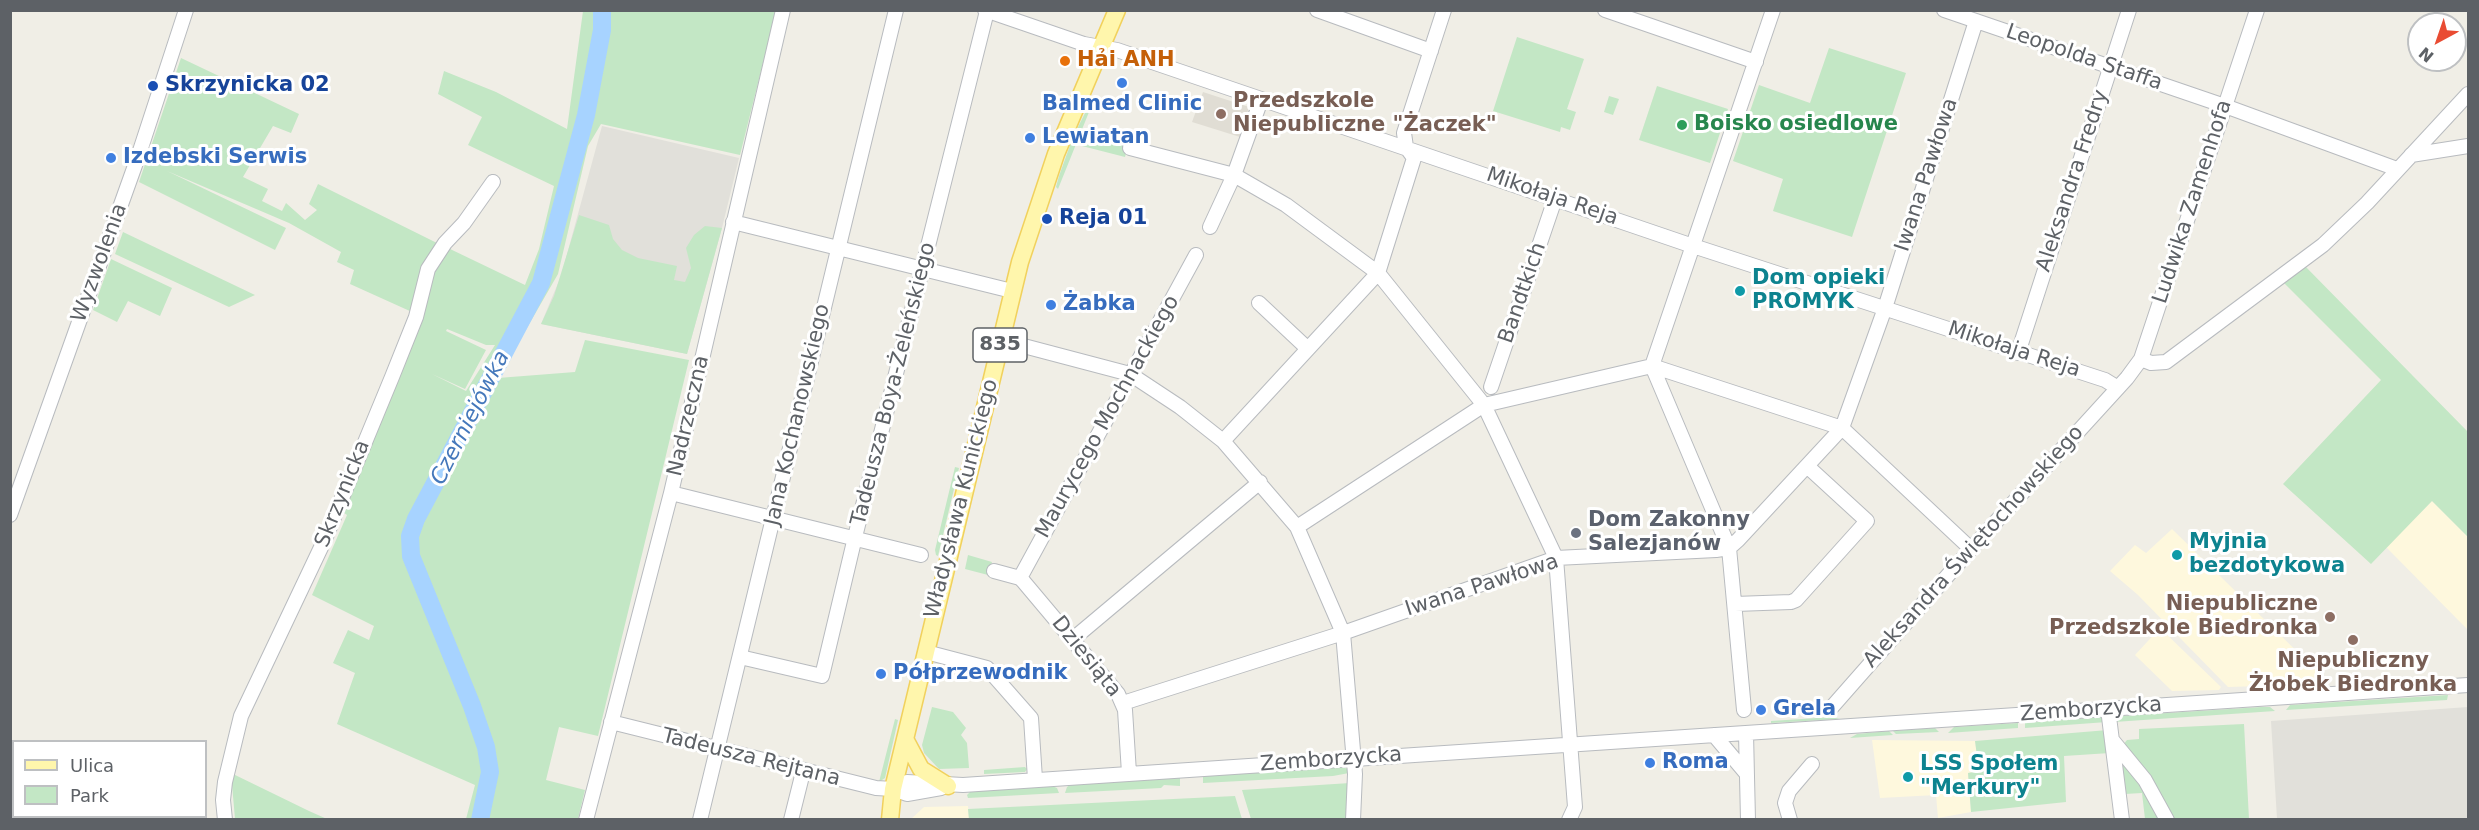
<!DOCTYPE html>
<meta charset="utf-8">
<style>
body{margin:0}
#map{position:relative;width:2479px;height:830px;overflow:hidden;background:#f0eee6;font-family:"DejaVu Sans",sans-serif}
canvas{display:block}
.frame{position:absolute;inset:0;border:12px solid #5d6166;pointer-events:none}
.legend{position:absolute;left:12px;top:740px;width:195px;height:78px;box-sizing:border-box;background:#fff;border:2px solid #bec0c2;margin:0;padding:8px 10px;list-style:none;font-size:18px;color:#5d6166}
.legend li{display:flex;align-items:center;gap:12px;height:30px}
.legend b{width:30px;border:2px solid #bec0c2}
.north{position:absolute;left:2407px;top:12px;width:60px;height:60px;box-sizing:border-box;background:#fff;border:2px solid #bec0c2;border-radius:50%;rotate:220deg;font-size:16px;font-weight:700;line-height:24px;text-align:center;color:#5d6166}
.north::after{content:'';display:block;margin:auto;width:21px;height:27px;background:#e94c33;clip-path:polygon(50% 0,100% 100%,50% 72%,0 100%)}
</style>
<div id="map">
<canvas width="2479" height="830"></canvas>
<div class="frame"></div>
<ul class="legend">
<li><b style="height:8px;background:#fff6ac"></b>Ulica</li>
<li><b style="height:16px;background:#c3e7c5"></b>Park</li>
</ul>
<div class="north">N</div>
</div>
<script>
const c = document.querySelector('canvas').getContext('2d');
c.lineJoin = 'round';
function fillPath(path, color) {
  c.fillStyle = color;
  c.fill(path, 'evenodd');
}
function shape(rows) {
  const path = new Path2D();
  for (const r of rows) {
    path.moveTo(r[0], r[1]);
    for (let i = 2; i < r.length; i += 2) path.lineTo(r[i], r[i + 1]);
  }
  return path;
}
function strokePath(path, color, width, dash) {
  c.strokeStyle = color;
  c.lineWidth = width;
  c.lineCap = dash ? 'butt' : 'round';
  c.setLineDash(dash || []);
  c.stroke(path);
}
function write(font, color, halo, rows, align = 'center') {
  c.font = font + ' "DejaVu Sans",sans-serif';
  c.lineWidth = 6;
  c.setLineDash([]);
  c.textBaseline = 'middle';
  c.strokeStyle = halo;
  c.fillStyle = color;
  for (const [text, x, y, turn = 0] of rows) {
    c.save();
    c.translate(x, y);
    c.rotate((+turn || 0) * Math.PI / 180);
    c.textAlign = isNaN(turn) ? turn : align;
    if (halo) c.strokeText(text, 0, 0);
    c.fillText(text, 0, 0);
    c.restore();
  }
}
const commercial = shape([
 [2432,501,2468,537,2468,630,2386,547],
 [2172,529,2322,676,2327,684,2228,687,2138,595,2110,571,2135,545,2146,553],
 [2160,628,2221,687,2219,690,2172,691,2135,655],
 [1872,740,1975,741,1979,771,1968,773,1971,812,1938,818,1936,795,1880,798],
 [968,806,969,819,910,820,924,807]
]);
const industrial = shape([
 [602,126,739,158,722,228,687,354,541,324,561,276],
 [2468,707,2468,819,2277,819,2271,721]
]);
const education = shape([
 [1203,92,1249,107,1240,137,1192,122]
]);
const green = shape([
 [583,11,776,11,740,155,601,124,588,146,558,274,498,378,575,372,585,340,689,360,598,736,559,727,546,780,585,790,578,819,466,819,475,785,337,724,355,673,333,663,348,630,369,640,374,626,312,595,347,515,341,511,429,280,448,248,525,285,539,249,554,186,468,145,482,117,438,94,444,71,496,92,567,129],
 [447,329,486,345,495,345,466,391,432,374,465,389,486,350,446,331],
 [1517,37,1584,59,1567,109,1576,112,1570,130,1561,127,1560,132,1493,111],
 [1829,48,1906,73,1852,237,1773,211,1783,179,1733,161,1759,85,1810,103],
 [181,58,299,114,291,133,273,126,243,177,268,189,262,201,282,211,286,203,305,220,317,210,309,204,318,184,441,245,412,312,350,284,354,270,337,262,341,252,289,223,167,171,286,228,275,250,139,182],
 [1657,86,1728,109,1710,163,1639,140],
 [1609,96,1619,99,1613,115,1604,112],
 [1089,112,1058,189,1056,187,1059,176,1073,137,1085,113],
 [1089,130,1129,141,1125,157,1082,146],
 [579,215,609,225,613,239,622,250,638,258,677,266,674,280,685,282,691,268,686,248,694,235,705,226,722,228,687,354,541,324,554,296],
 [123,232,255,295,229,307,115,254],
 [111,259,172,288,160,316,128,301,117,322,93,310],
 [2303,264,2468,432,2468,537,2432,501,2371,564,2283,484,2381,380,2283,282],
 [955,467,959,468,938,556,936,555,935,550],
 [968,555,992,562,988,575,965,569],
 [2448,695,2447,700,2286,710,2290,705],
 [932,707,953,712,966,728,961,735,967,743,969,768,939,769,924,753,922,745],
 [2261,707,2270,707,2275,711,2114,722,2120,716],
 [1832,717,1840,719,1771,723,1771,721],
 [2101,717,2107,722,2025,728,2025,723],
 [895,719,898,720,885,778,879,782],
 [2018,723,2018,728,1948,733,1954,727],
 [2244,724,2249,819,2172,819,2172,815,2149,778,2122,746,2127,740,2139,739,2139,729],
 [1935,728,1939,732,1896,734,1893,731],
 [2108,730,2110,753,2064,756,2066,802,1971,812,1968,773,1979,771,1975,741],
 [1889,731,1893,735,1850,738,1857,734],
 [2122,760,2143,785,2158,813,2159,819,2145,819,2142,793,2125,794],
 [1025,767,1027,769,1025,772,984,774,984,770],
 [1342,767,1348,769,1349,773,1333,776,1203,783,1203,776],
 [231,773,309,811,327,819,235,819],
 [1180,777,1180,786,1164,785,1161,788,1065,793,1067,787,1071,784],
 [1350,783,1347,820,1251,819,1242,790],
 [1052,786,1057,788,1059,793,968,798,967,795,971,791],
 [1235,796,1242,819,969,820,968,809]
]);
const river = shape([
 [480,820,490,772,486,747,472,706,411,556,410,536,416,519,541,283,586,115,602,30,602,10]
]);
const minor = shape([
 [985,10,1084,44,1117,50,1687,244,2105,380,2118,388],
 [1317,10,1431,51],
 [1605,10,1756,62],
 [1944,10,2225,106,2397,169],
 [1130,148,1234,175,1286,205,1378,273,1484,405,1556,558,1575,807,1569,820],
 [2411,155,2468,146],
 [733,222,1012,291],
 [1210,227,1234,175,1261,100],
 [1259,303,1308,349],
 [1001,340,1130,374,1180,407,1223,441,1297,527,1343,633,1355,774,1353,820],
 [2018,353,2129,10],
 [2141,359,2151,363,2166,362,2323,245,2367,203,2468,94],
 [1491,387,1555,199],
 [1223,441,1378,273,1414,158,1406,147,1404,133,1444,10],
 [671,493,921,555],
 [10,515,138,157,186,10],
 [1297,527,1484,405,1652,366,1842,428,1971,549],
 [994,571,1020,578,1023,581,1118,694,1125,710,1129,773],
 [1020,578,1196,255],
 [1735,604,1791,602,1796,600,1867,521,1807,466],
 [1073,639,1260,482],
 [926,652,987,668,1031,718,1035,779],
 [740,657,822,676,856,533,987,11],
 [1123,703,1343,633,1556,558,1716,550,1729,548,1738,540,1842,428,1885,308,1976,21],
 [1832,707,1971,549,2127,378,2141,359,2257,10],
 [2108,709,2122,820],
 [1744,710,1729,548,1652,366,1773,10],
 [611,722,876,788,893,789,907,794,941,788],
 [1746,733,1748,820],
 [1714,735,1746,773],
 [2113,741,2145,780,2167,820],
 [893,789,907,782,963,785,2468,685],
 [225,820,223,800,225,782,241,716,325,539,392,377,416,317,428,269,445,243,464,223,493,182],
 [586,820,671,493,783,10],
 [700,820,896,10],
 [791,820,803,772],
 [1790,820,1785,803,1789,791,1812,764]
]);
const major = shape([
 [905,739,921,769,948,786],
 [890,820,893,789,1020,262,1056,154,1117,10]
]);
const markers = [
 [1065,61,6,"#e8710a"],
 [1122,83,6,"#3f7fe0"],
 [153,86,6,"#1a4fb4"],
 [1221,114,6,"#8d6e63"],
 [1682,125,6,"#2e9e5b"],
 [1030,138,6,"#3f7fe0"],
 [111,158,6,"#3f7fe0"],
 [1047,219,6,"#1a4fb4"],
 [1740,291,6,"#0f9aa8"],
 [1051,305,6,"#3f7fe0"],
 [1576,533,6,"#6b7280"],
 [2177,555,6,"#0f9aa8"],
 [2330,617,6,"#8d6e63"],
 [2353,640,6,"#8d6e63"],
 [881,674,6,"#3f7fe0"],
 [1761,710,6,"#3f7fe0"],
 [1650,763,6,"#3f7fe0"],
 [1908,777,6,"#0f9aa8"]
];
const shields = [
 [1000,345,54]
];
const shieldNames = [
 ["835",1000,345]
];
const streetNames = [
 ["Leopolda Staffa",2084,58,19],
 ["Iwana Pawłowa",1927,175,-72],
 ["Aleksandra Fredry",2073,181,-72],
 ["Mikołaja Reja",1552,197,19],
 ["Ludwika Zamenhofa",2193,202,-72],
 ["Wyzwolenia",100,263,-70],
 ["Bandtkich",1523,293,-71],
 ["Mikołaja Reja",2014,350,18],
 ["Tadeusza Boya-Żeleńskiego",894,384,-76],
 ["Jana Kochanowskiego",798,415,-77],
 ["Nadrzeczna",689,416,-77],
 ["Maurycego Mochnackiego",1108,417,-61],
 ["Skrzynicka",343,494,-68],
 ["Władysława Kunickiego",962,499,-76],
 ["Aleksandra Świętochowskiego",1974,547,-48],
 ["Iwana Pawłowa",1482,586,-18],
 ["Dziesiąta",1086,657,51],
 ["Zemborzycka",2091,710,-4],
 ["Tadeusza Rejtana",751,758,14],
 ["Zemborzycka",1331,760,-4]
];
const foodNames = [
 ["Hải ANH",1077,61]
];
const transitNames = [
 ["Skrzynicka 02",165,86],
 ["Reja 01",1059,219]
];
const educationNames = [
 ["Przedszkole",1233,102],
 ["Niepubliczne \"Żaczek\"",1233,126],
 ["Niepubliczne",2318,605,"right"],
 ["Przedszkole Biedronka",2318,629,"right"],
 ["Niepubliczny",2353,662,"center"],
 ["Żłobek Biedronka",2353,686,"center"]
];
const shopNames = [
 ["Balmed Clinic",1122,105,"center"],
 ["Lewiatan",1042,138],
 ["Izdebski Serwis",123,158],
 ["Żabka",1063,305],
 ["Półprzewodnik",893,674],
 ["Grela",1773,710],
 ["Roma",1662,763]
];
const leisureNames = [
 ["Boisko osiedlowe",1694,125]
];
const cultureNames = [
 ["Dom opieki",1752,279],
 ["PROMYK",1752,303],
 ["Myjnia",2189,543],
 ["bezdotykowa",2189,567],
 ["LSS Społem",1920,765],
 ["\"Merkury\"",1920,789]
];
const worshipNames = [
 ["Dom Zakonny",1588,521],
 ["Salezjanów",1588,545]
];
const waterNames = [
 ["Czerniejówka",471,418,-63]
];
fillPath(commercial, '#fef8dd');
fillPath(industrial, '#e1e0da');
fillPath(education, '#e0ddd4');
fillPath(green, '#c3e7c5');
strokePath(river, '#a7d3ff', 18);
strokePath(minor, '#b8bbbf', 16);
strokePath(major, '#f1d15d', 19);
strokePath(minor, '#fff', 14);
strokePath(major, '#fff6ac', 16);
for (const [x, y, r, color] of markers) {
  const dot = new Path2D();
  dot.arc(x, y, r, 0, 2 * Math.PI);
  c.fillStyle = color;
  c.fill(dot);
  strokePath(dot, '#fff', 2);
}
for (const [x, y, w] of shields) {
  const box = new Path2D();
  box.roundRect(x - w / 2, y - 17, w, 34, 4.5);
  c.fillStyle = '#fff';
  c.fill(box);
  strokePath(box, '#5d6166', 1.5);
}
write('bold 20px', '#5d6166', null, shieldNames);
write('21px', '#5d6166', '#fff', streetNames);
write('bold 21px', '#c56008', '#fff', foodNames, 'left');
write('bold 21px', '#164399', '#fff', transitNames, 'left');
write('bold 21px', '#785e54', '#fff', educationNames, 'left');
write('bold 21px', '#366cbe', '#fff', shopNames, 'left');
write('bold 21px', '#27864d', '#fff', leisureNames, 'left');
write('bold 21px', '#0d838f', '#fff', cultureNames, 'left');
write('bold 21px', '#5b616d', '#fff', worshipNames, 'left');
write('italic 22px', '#4578bb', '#fff', waterNames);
</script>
